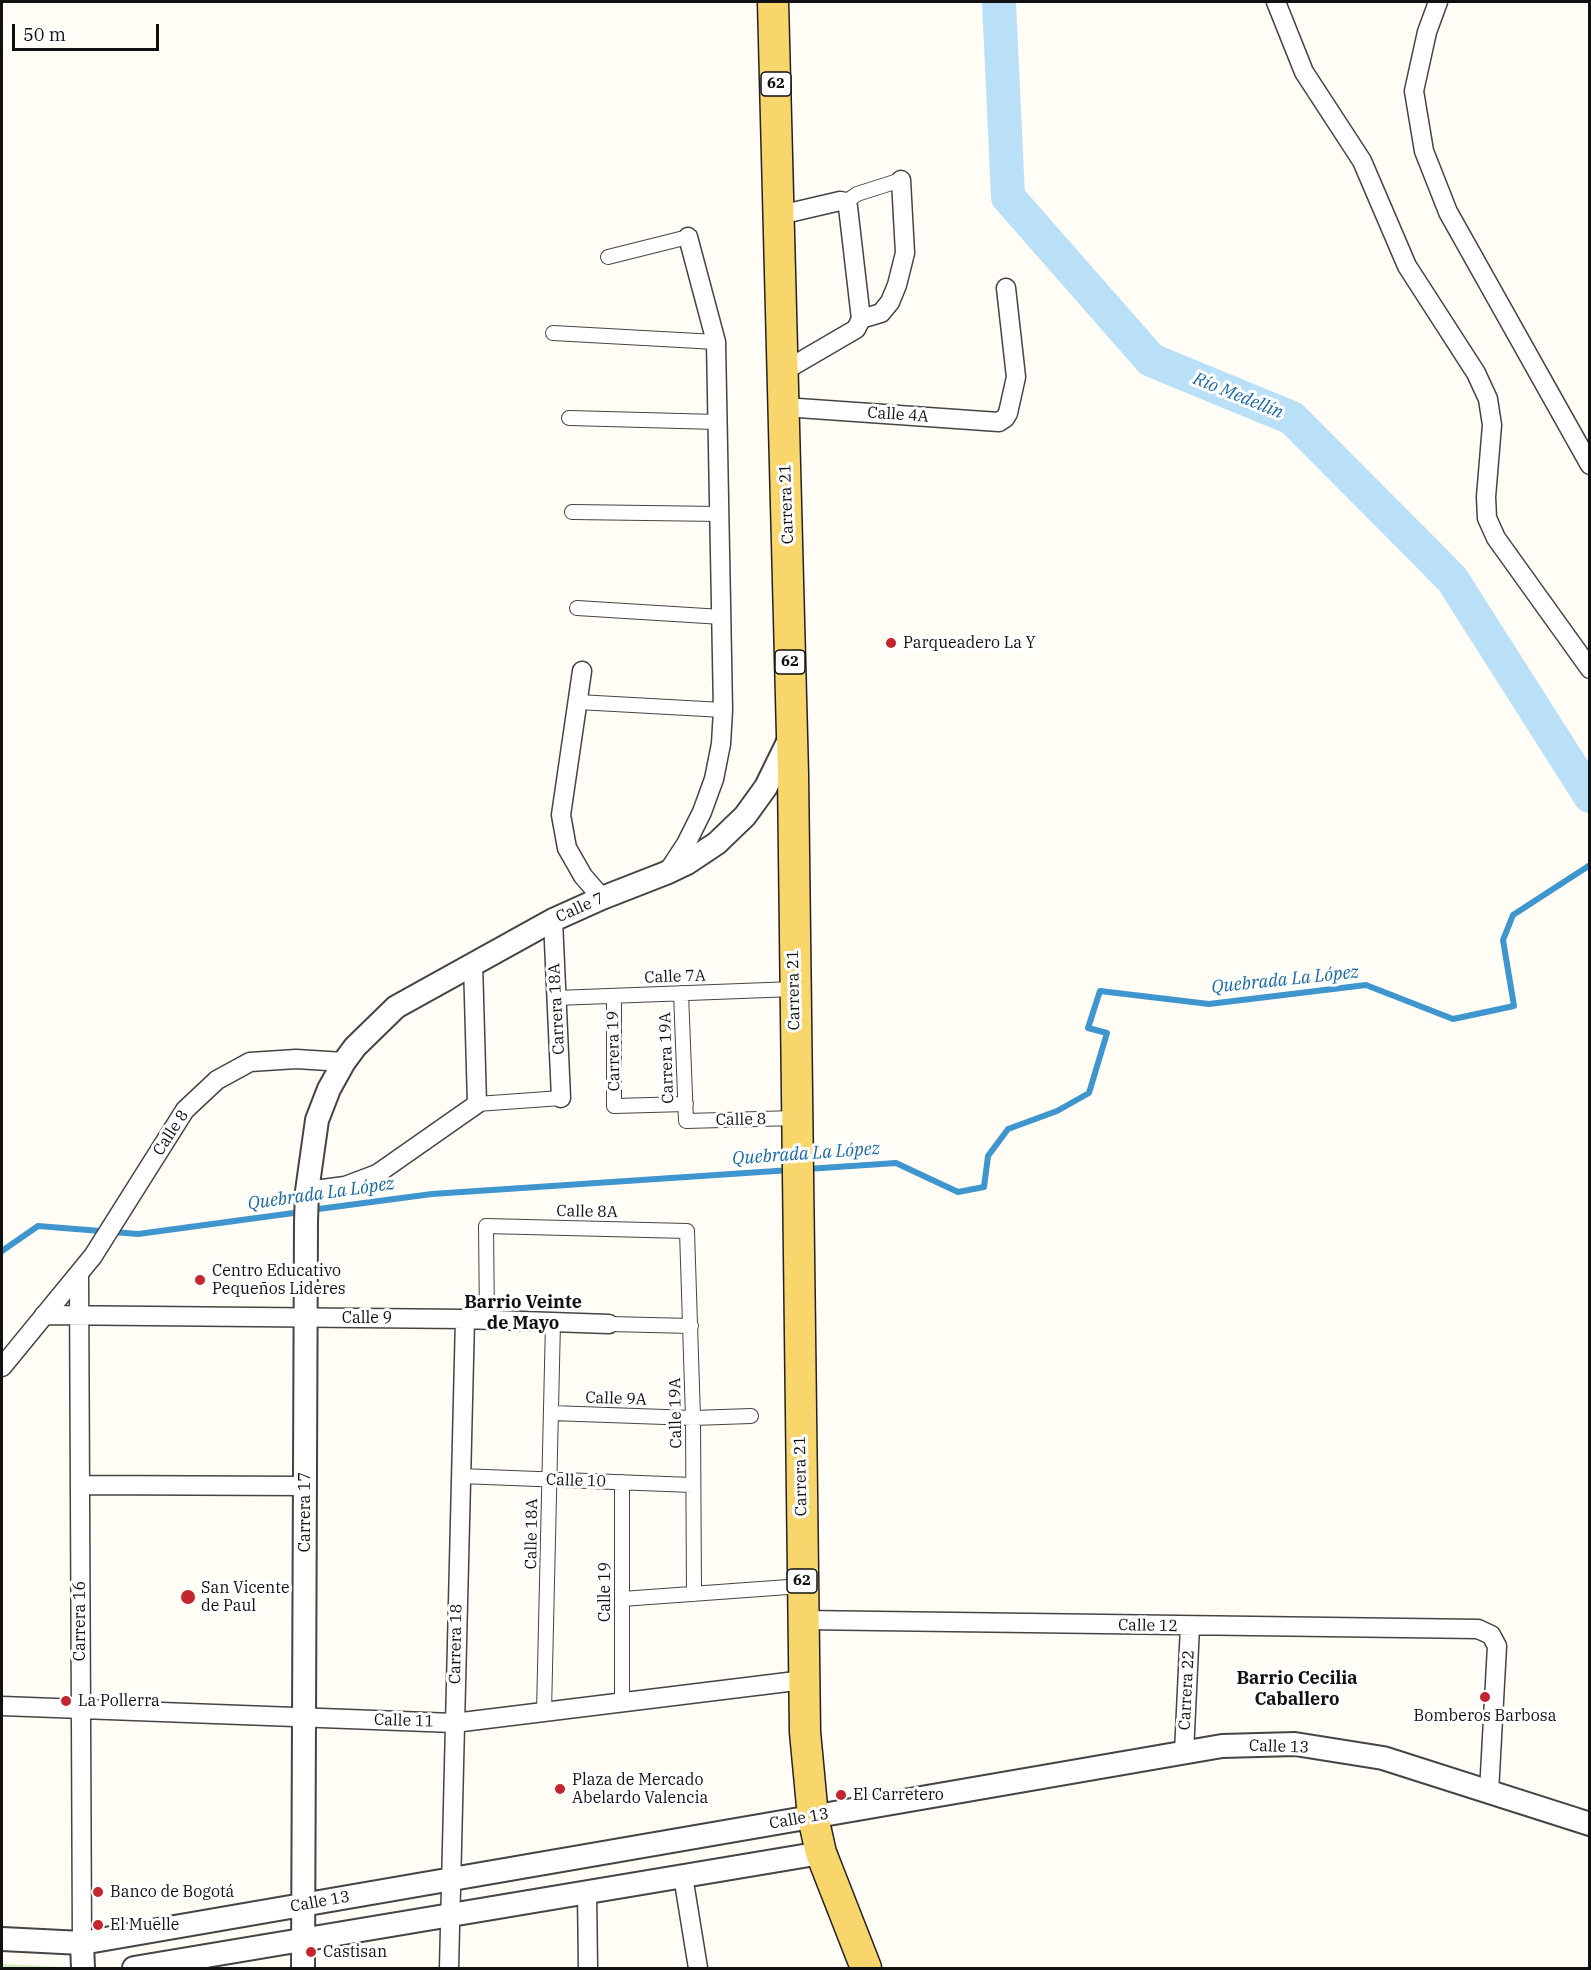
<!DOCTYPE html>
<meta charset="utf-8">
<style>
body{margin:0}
#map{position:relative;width:1591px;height:1970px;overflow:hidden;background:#fffdf5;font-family:"IBM Plex Serif",serif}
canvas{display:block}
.frame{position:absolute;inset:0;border:3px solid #111;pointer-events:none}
.scale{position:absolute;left:12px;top:24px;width:147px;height:27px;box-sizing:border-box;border:3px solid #111;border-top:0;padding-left:8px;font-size:18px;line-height:21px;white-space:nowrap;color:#111;-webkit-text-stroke:4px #fff;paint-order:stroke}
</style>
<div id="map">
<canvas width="1591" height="1970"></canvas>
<div class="frame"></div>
<div class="scale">50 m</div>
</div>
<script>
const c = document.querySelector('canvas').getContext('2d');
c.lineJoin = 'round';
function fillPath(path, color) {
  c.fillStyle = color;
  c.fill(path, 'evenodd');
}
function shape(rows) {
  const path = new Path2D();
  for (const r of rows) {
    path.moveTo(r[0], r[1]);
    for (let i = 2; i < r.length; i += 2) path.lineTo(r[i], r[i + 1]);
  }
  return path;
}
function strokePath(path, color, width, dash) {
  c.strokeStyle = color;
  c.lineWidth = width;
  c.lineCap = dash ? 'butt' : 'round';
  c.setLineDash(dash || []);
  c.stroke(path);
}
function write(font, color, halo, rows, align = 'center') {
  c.font = font + ' "IBM Plex Serif",serif';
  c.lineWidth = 6;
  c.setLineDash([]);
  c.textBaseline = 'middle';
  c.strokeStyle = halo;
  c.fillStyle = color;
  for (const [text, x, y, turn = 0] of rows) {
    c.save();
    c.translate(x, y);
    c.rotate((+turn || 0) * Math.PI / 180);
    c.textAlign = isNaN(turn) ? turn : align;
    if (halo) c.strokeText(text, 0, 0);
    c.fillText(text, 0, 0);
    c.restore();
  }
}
const green = shape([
 [2,1964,62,1967,62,1968,2,1968]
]);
const stream = shape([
 [807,1169,896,1163,958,1192,984,1187,988,1156,1008,1129,1057,1111,1089,1093,1107,1033,1088,1028,1100,991,1209,1004,1366,985,1453,1019,1514,1006,1503,940,1513,915,1590,865],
 [311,1210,432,1194,791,1170],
 [2,1251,38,1226,138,1234,301,1212]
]);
const river = shape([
 [999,2,1008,197,1151,360,1292,418,1452,579,1590,796]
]);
const pedestrian = shape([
 [846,202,857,194,901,180],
 [608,257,688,237],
 [553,333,716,342],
 [569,418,717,422],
 [572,512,720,514],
 [577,608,722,617],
 [578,702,723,710],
 [681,993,686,1121,796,1118],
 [614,996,614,1106,686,1104],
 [556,998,794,989],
 [477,1104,561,1098],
 [487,1320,486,1226,687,1231,693,1418,694,1594],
 [609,1324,691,1326],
 [551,1413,693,1418,751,1416],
 [460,1476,692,1485],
 [622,1599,802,1586],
 [622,1702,622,1482],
 [544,1712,553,1322]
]);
const minor = shape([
 [1276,2,1304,72,1362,161,1407,266,1476,373,1488,399,1492,425,1486,497,1487,518,1496,538,1590,669],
 [1438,2,1427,32,1414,91,1424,151,1448,212,1590,465],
 [780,215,840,201,846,202,848,207,861,319,856,329,784,371],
 [861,319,881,313,890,302,897,285,905,253,901,180],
 [784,407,999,422,1005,418,1008,413,1016,377,1006,288],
 [582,671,561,815,567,848,583,876,602,898],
 [667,873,686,844,702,812,714,779,721,744,723,710,716,342,688,237],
 [553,920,561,1098],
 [307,1191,345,1186,377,1174,477,1104,473,963],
 [79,1273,82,1943],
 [44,1315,465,1319,609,1324],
 [2,1367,93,1256,185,1110,217,1080,250,1062,296,1059,344,1062],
 [80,1485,305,1486],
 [803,1620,1478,1629,1491,1635,1497,1646,1489,1792],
 [2,1706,454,1723,804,1680],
 [1184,1753,1190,1626],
 [683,1876,698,1968],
 [587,1892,588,1968],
 [449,1968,465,1319]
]);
const tertiary = shape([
 [2,1939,82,1943,1222,1746,1295,1744,1383,1758,1590,1824],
 [82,1943,83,1968],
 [134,1968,821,1853],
 [303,1968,306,1222,307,1191,317,1120,329,1089,344,1062,355,1047,396,1007,553,920,602,898,666,873,687,863,717,843,745,816,766,787,790,738]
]);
const primary = shape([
 [773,2,793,774,805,1732,813,1817,821,1853,866,1968]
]);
const markers = [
 [891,643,6,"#c4262e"],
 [200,1280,6,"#c4262e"],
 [188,1597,8,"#c4262e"],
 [1485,1697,6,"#c4262e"],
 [66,1701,6,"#c4262e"],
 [560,1789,6,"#c4262e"],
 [841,1795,6,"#c4262e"],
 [98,1892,6,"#c4262e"],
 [98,1925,6,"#c4262e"],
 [311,1952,6,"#c4262e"]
];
const shields = [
 [776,84,30],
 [790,662,30],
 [802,1581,30]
];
const shieldNames = [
 ["62",776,84],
 ["62",790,662],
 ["62",802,1581]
];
const streetNames = [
 ["Calle 4A",898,415,4],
 ["Carrera 21",787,504,-92],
 ["Calle 7",580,908,-24],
 ["Calle 7A",675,977,-2],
 ["Carrera 21",794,990,-91],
 ["Carrera 18A",557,1009,-93],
 ["Carrera 19",614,1051,-91],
 ["Carrera 19A",667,1058,-92],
 ["Calle 8",741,1120,-1],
 ["Calle 8",171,1133,-57],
 ["Calle 8A",587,1212,1],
 ["Calle 9",367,1318],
 ["Calle 9A",616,1399,2],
 ["Calle 19A",676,1413,-91],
 ["Carrera 21",801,1476,-91],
 ["Calle 10",576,1481,2],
 ["Carrera 17",305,1512,-90],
 ["Calle 18A",532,1534,-89],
 ["Calle 19",605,1592,-90],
 ["Carrera 16",80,1621,-90],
 ["Calle 12",1148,1626,1],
 ["Carrera 18",456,1644,-89],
 ["Carrera 22",1187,1690,-87],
 ["Calle 11",404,1721,2],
 ["Calle 13",1279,1747,2],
 ["Calle 13",799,1819,-10],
 ["Calle 13",320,1902,-10]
];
const poiNames = [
 ["Parqueadero La Y",903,643],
 ["Centro Educativo",212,1271],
 ["Pequeños Lideres",212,1289],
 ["San Vicente",201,1588],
 ["de Paul",201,1606],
 ["La Pollerra",78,1701],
 ["Bomberos Barbosa",1485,1716,"center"],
 ["Plaza de Mercado",572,1780],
 ["Abelardo Valencia",572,1798],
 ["El Carretero",853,1795],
 ["Banco de Bogotá",110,1892],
 ["El Muelle",110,1925],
 ["Castisan",323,1952]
];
const waterNames = [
 ["Río Medellín",1238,396,22],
 ["Quebrada La López",1285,980,-6],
 ["Quebrada La López",806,1154,-4],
 ["Quebrada La López",321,1194,-8]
];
const neighbourhoodNames = [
 ["Barrio Veinte",523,1303],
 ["de Mayo",523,1324],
 ["Barrio Cecilia",1297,1679],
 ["Caballero",1297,1700]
];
fillPath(green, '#d5ebbd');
strokePath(stream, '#3f96cf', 6);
strokePath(river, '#b9e0f7', 34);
strokePath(pedestrian, '#444', 16);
strokePath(minor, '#444', 21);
strokePath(tertiary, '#444', 26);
strokePath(primary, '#222', 33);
strokePath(pedestrian, '#fff', 14);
strokePath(minor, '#fff', 18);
strokePath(tertiary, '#fff', 22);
strokePath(primary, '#f9d66b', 30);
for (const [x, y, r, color] of markers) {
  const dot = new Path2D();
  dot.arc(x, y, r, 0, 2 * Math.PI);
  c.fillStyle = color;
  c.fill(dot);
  strokePath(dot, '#fff', 2);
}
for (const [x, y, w] of shields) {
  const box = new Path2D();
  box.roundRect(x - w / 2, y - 12, w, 24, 4.5);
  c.fillStyle = '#fff';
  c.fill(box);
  strokePath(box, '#111', 1.5);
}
write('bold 15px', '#111', null, shieldNames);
write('16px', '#111', '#fff', streetNames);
write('16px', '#111', '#fff', poiNames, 'left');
write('italic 18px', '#1768a6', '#fff', waterNames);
write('bold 18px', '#111', '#fff', neighbourhoodNames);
</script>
